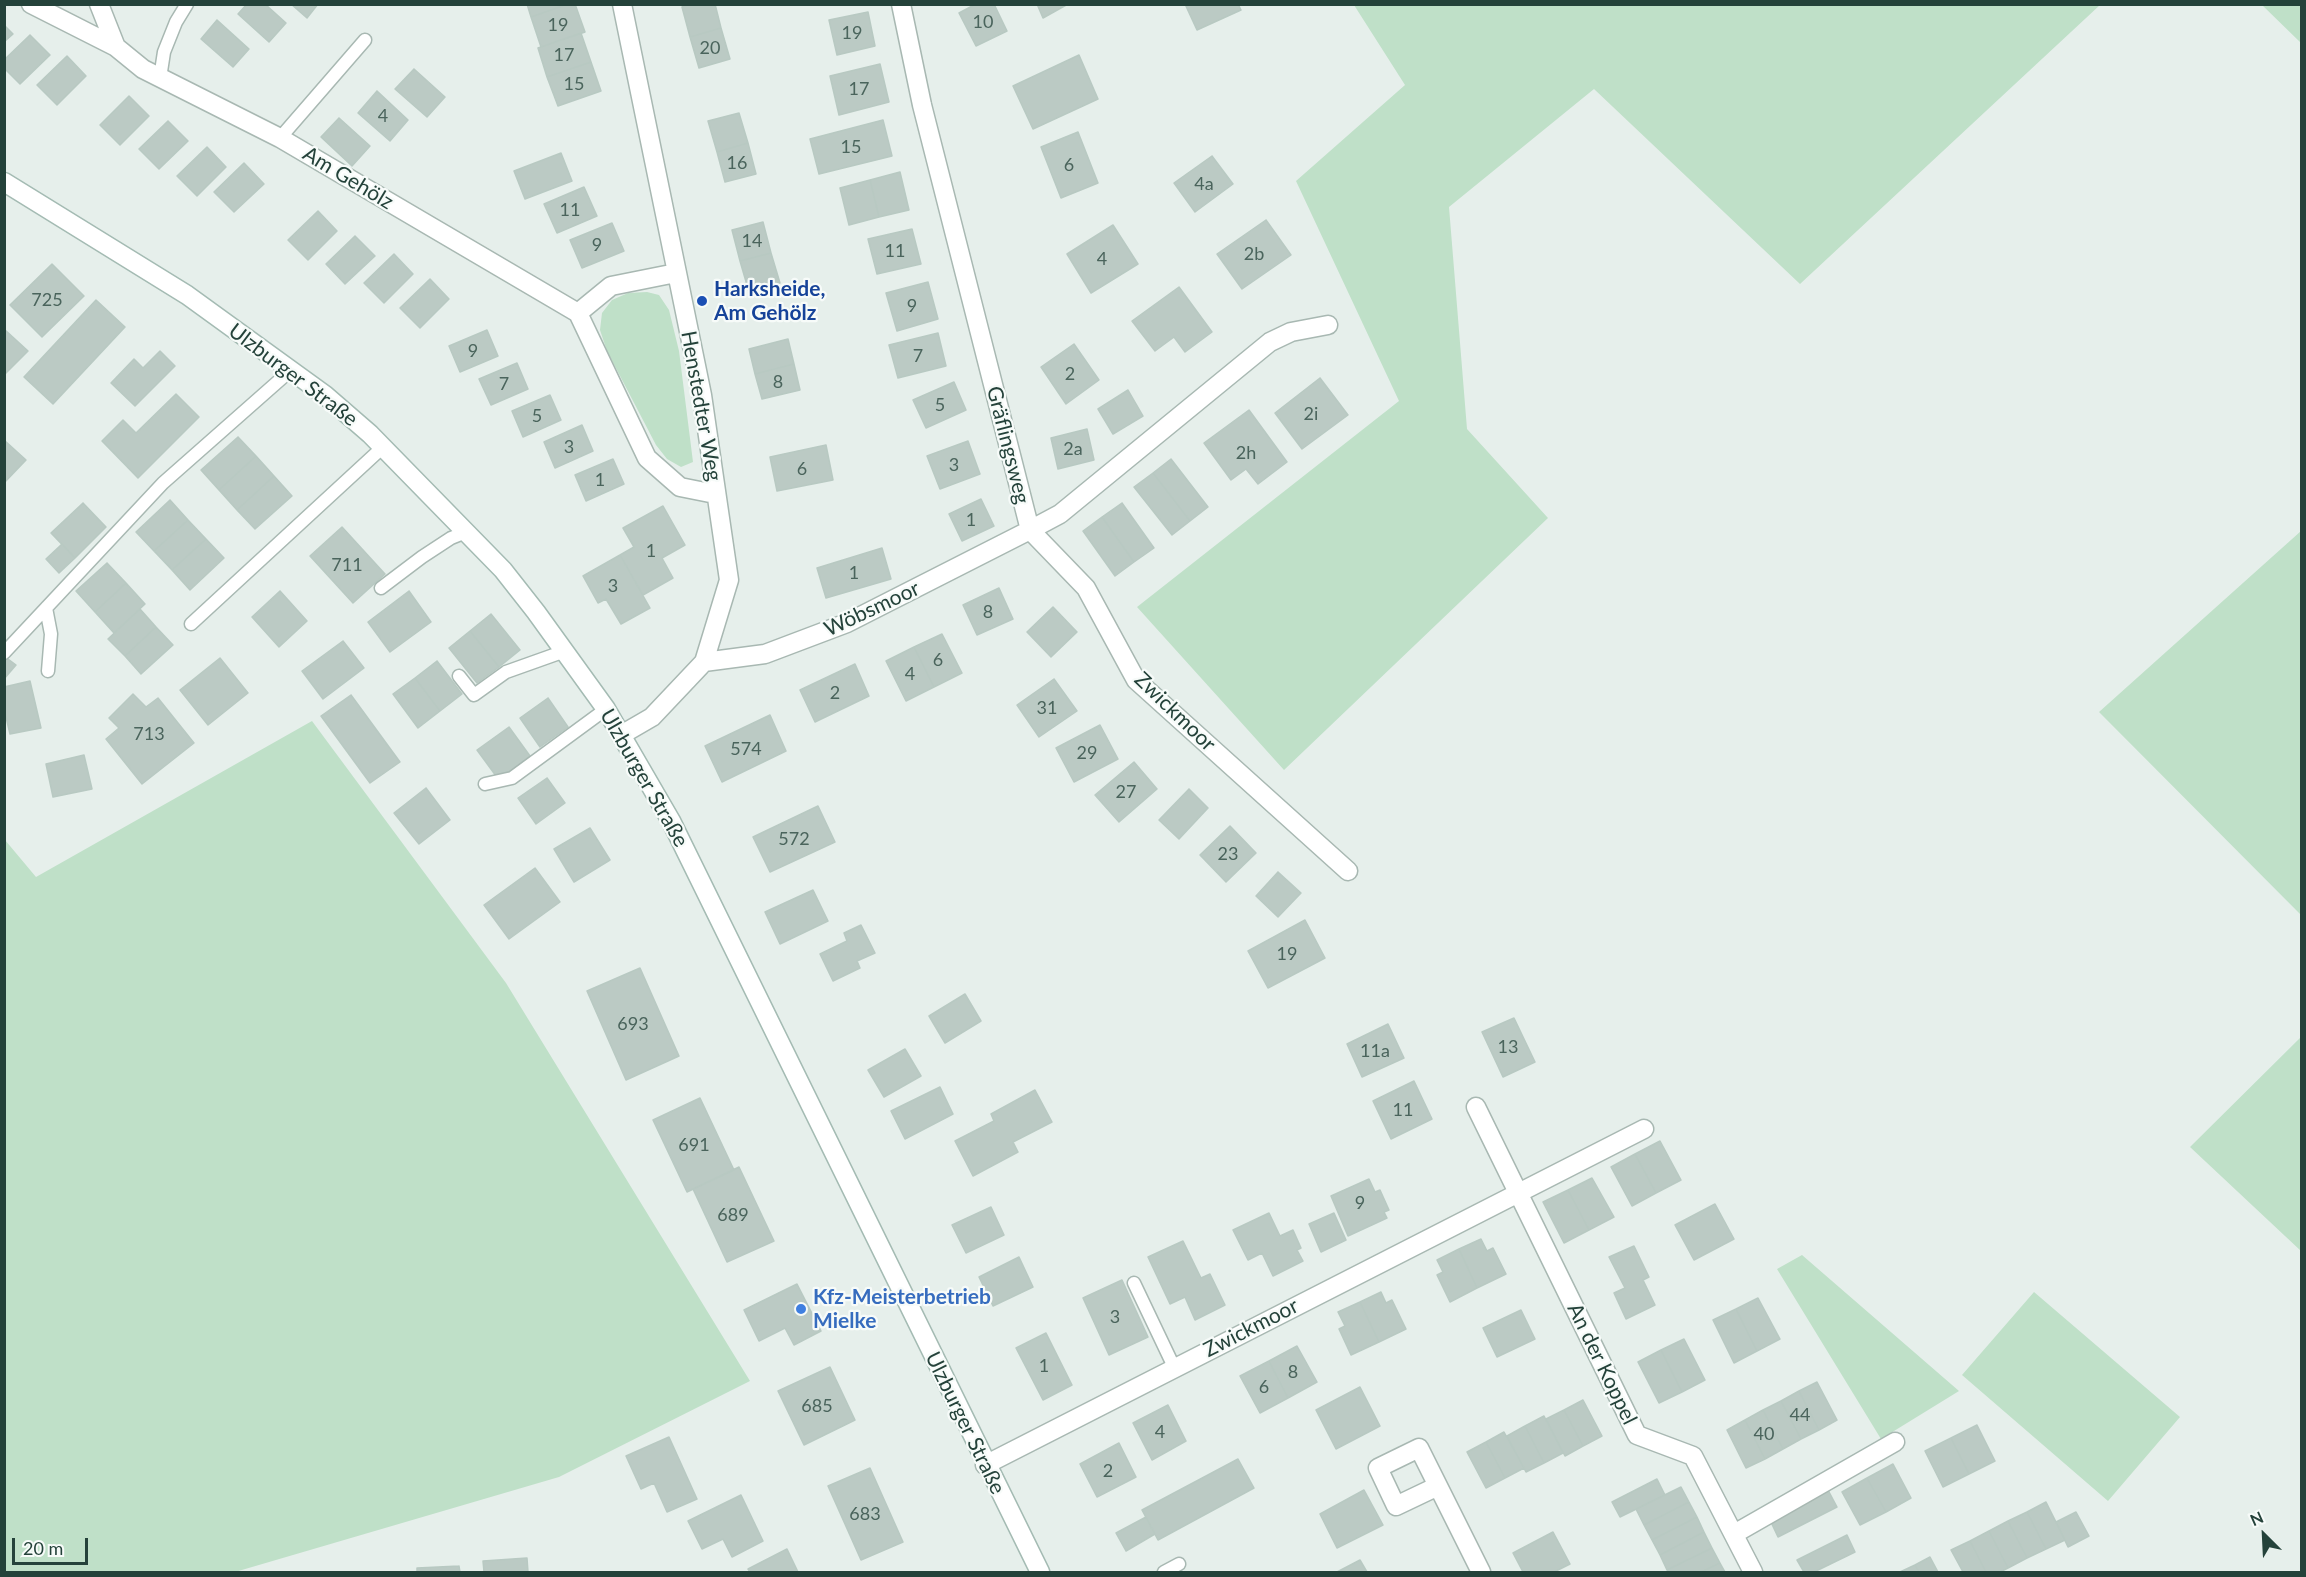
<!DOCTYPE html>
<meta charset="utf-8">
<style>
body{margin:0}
#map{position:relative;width:2306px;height:1577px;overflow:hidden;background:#e6efeb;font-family:Lato,sans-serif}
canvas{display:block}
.frame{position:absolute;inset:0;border:6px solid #24423a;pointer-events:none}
.north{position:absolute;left:2234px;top:1505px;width:60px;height:60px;-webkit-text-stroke:4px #f7fbf9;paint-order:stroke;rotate:336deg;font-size:16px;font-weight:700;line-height:24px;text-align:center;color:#24423a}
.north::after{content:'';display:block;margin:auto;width:21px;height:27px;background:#24423a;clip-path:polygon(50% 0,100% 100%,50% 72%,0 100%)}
.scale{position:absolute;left:12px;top:1538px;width:76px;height:27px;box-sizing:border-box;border:3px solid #24423a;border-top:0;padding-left:8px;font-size:18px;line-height:21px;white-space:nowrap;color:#24423a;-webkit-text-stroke:4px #f7fbf9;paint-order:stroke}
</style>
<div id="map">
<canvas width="2306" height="1577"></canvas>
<div class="frame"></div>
<div class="north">N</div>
<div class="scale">20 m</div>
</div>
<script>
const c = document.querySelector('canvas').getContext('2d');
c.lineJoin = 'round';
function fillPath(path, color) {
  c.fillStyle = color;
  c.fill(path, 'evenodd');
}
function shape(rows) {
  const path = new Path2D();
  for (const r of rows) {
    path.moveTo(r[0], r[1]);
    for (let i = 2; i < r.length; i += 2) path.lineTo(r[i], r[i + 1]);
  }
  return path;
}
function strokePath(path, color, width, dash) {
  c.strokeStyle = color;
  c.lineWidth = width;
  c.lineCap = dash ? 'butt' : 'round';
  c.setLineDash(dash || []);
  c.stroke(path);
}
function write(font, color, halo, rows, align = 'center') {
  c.font = font + ' Lato,sans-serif';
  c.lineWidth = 4.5;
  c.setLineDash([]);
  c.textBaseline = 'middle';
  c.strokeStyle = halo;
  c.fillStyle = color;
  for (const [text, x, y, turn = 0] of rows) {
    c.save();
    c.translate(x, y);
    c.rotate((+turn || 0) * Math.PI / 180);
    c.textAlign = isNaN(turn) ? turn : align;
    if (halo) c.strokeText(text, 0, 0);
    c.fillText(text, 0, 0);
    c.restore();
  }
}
const green = shape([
 [1354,5,2100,5,1800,284,1594,89,1449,207,1467,429,1548,518,1284,770,1137,607,1399,401,1296,181,1405,85],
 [2262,5,2301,5,2301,43],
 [647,292,659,295,669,310,679,351,693,462,681,467,667,459,656,445,607,351,600,330,602,313,612,300,628,293],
 [2301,531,2301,915,2099,712],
 [312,721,506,983,750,1381,559,1477,235,1572,5,1572,5,840,36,877],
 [2301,1037,2301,1251,2190,1147],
 [1802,1255,1959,1391,1881,1439,1777,1269],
 [2034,1292,2180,1417,2108,1501,1962,1375]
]);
const building = shape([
 [247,4,265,4,286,23,269,42,238,14,247,4],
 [291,4,318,4,307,18,291,4],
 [527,4,568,4,531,17,527,4],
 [568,4,575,4,585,32,541,47,531,17,568,4],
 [690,4,715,4,721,28,690,37,682,7,690,4],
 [976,4,994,4,1007,31,976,46,959,13,976,4],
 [1037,4,1068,4,1043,18,1037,4],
 [1185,4,1238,4,1241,10,1197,30,1185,4],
 [868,12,875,46,837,55,829,20,868,12],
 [217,20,249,49,233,67,201,39,217,20],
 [4,25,13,34,4,42,4,25],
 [721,28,730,59,699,68,690,37,721,28],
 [581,33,591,62,547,77,538,48,581,33],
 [30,35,50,55,20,84,4,68,4,60,30,35],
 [1079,55,1098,99,1033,129,1013,86,1079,55],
 [67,56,86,76,57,105,37,85,67,56],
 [591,62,601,91,558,106,547,77,591,62],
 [880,64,889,102,839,115,830,76,880,64],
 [414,69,445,97,427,117,395,89,414,69],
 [377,91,408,120,390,141,358,113,377,91],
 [129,96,149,116,120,145,100,125,129,96],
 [739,113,748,143,717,152,708,121,739,113],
 [339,118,370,146,352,166,321,137,339,118],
 [883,120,892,156,819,174,810,139,883,120],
 [168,121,188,141,159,169,139,149,168,121],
 [1078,132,1098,183,1061,198,1041,147,1078,132],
 [748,143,756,174,725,182,717,152,748,143],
 [207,147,226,167,197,196,177,176,207,147],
 [561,153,572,181,525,199,514,171,561,153],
 [1212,156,1233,184,1195,212,1174,183,1212,156],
 [244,163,264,184,234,212,214,192,244,163],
 [900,172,909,210,879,217,870,180,900,172],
 [870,180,879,217,849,225,840,188,870,180],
 [584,187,597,216,557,233,544,204,584,187],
 [318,211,337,231,308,260,288,240,318,211],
 [1266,220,1291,255,1242,289,1217,254,1266,220],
 [763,222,771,253,740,261,732,230,763,222],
 [612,223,624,251,582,268,570,240,612,223],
 [1113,225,1138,264,1091,293,1067,254,1113,225],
 [912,229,921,264,877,274,868,239,912,229],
 [355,236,375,256,345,284,326,264,355,236],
 [771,253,780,283,749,292,740,261,771,253],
 [394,254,413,274,384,303,364,283,394,254],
 [52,264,84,296,42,337,10,305,52,264],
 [430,279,449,299,420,328,400,308,430,279],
 [928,282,938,319,897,331,886,293,928,282],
 [1179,287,1212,332,1185,352,1174,337,1155,351,1132,321,1179,287],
 [96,300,125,327,53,404,24,377,96,300],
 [4,329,28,351,4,375,4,329],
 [487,330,498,356,460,372,449,346,487,330],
 [938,333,946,366,898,378,889,345,938,333],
 [788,339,794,364,755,374,749,349,788,339],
 [1074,344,1099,380,1066,404,1041,367,1074,344],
 [160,351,175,366,135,406,111,383,134,359,143,368,160,351],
 [517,363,528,389,491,405,479,379,517,363],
 [794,364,800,390,762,399,755,374,794,364],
 [1320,378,1348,415,1302,449,1275,413,1320,378],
 [954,382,966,410,926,428,913,400,954,382],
 [1128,390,1143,416,1113,434,1098,409,1128,390],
 [176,394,199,417,138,478,102,441,123,420,136,433,176,394],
 [550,395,561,420,523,437,512,411,550,395],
 [1249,410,1287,462,1258,484,1246,469,1231,480,1204,443,1249,410],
 [582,425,593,451,555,468,544,442,582,425],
 [1087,429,1094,460,1058,469,1051,438,1087,429],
 [238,437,256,456,219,490,201,470,238,437],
 [4,440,26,460,4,483,4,440],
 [968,441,980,474,940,489,927,456,968,441],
 [826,445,833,480,777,491,770,457,826,445],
 [256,456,274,476,237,510,219,490,256,456],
 [613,459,624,484,586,501,575,475,613,459],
 [1171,459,1208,507,1190,521,1153,473,1171,459],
 [1153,473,1190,521,1172,535,1134,487,1153,473],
 [274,476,292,496,255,529,237,510,274,476],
 [981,499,994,526,962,541,949,514,981,499],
 [170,500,188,520,154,551,136,532,170,500],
 [83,503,106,527,75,558,51,533,83,503],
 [1122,503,1154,548,1134,562,1102,517,1122,503],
 [663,506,685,545,662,558,673,578,643,595,620,555,634,547,623,528,663,506],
 [1102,517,1134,562,1115,576,1083,531,1102,517],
 [188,520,206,539,172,570,154,551,188,520],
 [342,527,385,574,353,603,310,556,342,527],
 [206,539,224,558,190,590,172,570,206,539],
 [62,544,75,558,59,573,46,559,62,544],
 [882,548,891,579,826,598,817,568,882,548],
 [620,555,650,608,621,624,606,599,598,603,583,576,620,555],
 [107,563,126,583,95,612,76,591,107,563],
 [126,583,145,604,114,633,95,612,126,583],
 [999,588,1013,619,977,635,963,605,999,588],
 [280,591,307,621,279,647,252,617,280,591],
 [409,591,431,622,390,652,368,622,409,591],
 [1053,607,1077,632,1051,657,1027,632,1053,607],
 [140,609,156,627,125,656,108,639,140,609],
 [491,614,520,650,499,667,470,631,491,614],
 [156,627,173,645,141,674,125,656,156,627],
 [470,631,499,667,477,683,449,648,470,631],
 [942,634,962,673,934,687,914,647,942,634],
 [343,641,364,668,323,699,302,671,343,641],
 [914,647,934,687,906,701,886,661,914,647],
 [4,656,16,665,4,679,4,656],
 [220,658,248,693,208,725,180,690,220,658],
 [437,661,462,694,440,711,415,678,437,661],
 [855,664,869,696,815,722,800,690,855,664],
 [415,678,440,711,418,728,393,694,415,678],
 [1054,679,1077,711,1039,737,1017,705,1054,679],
 [30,681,41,728,10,734,4,709,4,687,30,681],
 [133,694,146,707,158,698,194,743,142,784,106,739,119,728,109,718,133,694],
 [351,695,400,762,370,783,321,716,351,695],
 [548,698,568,727,540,747,520,718,548,698],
 [770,715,786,751,722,782,705,746,770,715],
 [1100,725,1118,759,1074,782,1056,748,1100,725],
 [509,727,530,756,499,780,477,750,509,727],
 [84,755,92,789,53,797,46,764,84,755],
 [1134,762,1157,789,1119,822,1095,795,1134,762],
 [547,778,565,803,536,824,518,798,547,778],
 [426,788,450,820,419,844,394,813,426,788],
 [1189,789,1208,808,1179,839,1159,820,1189,789],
 [818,806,835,842,770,872,753,837,818,806],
 [1230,826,1256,853,1226,882,1200,855,1230,826],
 [590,828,610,860,574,882,554,849,590,828],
 [535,868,560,902,509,939,484,905,535,868],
 [1278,872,1301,893,1278,917,1256,896,1278,872],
 [813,890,828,921,780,944,765,912,813,890],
 [1305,920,1325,958,1268,988,1248,951,1305,920],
 [861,925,875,953,857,961,860,968,833,981,820,954,847,941,844,933,861,925],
 [640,968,679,1056,626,1080,587,991,640,968],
 [965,994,981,1021,945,1043,929,1016,965,994],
 [1514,1018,1535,1062,1503,1077,1482,1032,1514,1018],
 [1388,1024,1404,1058,1362,1077,1347,1044,1388,1024],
 [905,1049,921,1076,884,1097,868,1070,905,1049],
 [1414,1081,1432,1119,1391,1139,1373,1101,1414,1081],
 [940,1087,953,1114,905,1139,891,1111,940,1087],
 [1035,1090,1052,1122,1013,1142,1018,1152,973,1176,955,1141,994,1121,991,1114,1035,1090],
 [700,1098,734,1170,687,1192,653,1120,700,1098],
 [1660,1141,1681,1180,1656,1193,1635,1154,1660,1141],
 [1635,1154,1656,1193,1632,1206,1611,1167,1635,1154],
 [739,1167,774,1241,727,1262,693,1189,739,1167],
 [1592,1178,1614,1217,1589,1230,1568,1190,1592,1178],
 [1369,1179,1375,1192,1380,1190,1389,1210,1384,1212,1387,1218,1348,1236,1331,1196,1369,1179],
 [1568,1190,1589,1230,1564,1243,1543,1202,1568,1190],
 [1715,1204,1734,1239,1694,1260,1675,1225,1715,1204],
 [991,1207,1004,1235,966,1253,952,1225,991,1207],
 [1269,1213,1280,1236,1293,1230,1301,1248,1297,1250,1303,1261,1273,1276,1262,1253,1248,1260,1233,1230,1269,1213],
 [1334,1213,1346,1240,1321,1252,1309,1224,1334,1213],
 [1481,1239,1487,1251,1493,1248,1506,1274,1477,1288,1459,1249,1481,1239],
 [1183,1241,1201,1278,1210,1274,1225,1305,1195,1320,1185,1297,1170,1304,1148,1257,1183,1241],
 [1634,1246,1649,1277,1643,1280,1655,1305,1626,1319,1614,1293,1625,1288,1609,1257,1634,1246],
 [1459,1249,1477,1288,1450,1302,1437,1275,1443,1272,1437,1260,1459,1249],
 [1019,1257,1033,1287,993,1306,979,1277,1019,1257],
 [1122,1280,1148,1337,1109,1355,1083,1298,1122,1280],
 [797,1284,821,1331,794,1345,785,1328,759,1341,744,1310,797,1284],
 [1381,1292,1386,1303,1392,1300,1406,1329,1379,1342,1360,1302,1381,1292],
 [1758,1298,1780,1339,1757,1351,1736,1309,1758,1298],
 [1360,1302,1379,1342,1351,1355,1339,1329,1345,1326,1338,1312,1360,1302],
 [1736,1309,1757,1351,1734,1363,1713,1320,1736,1309],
 [1521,1310,1535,1339,1497,1357,1483,1328,1521,1310],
 [1046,1333,1072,1385,1043,1400,1016,1348,1046,1333],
 [1684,1339,1705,1380,1682,1392,1661,1350,1684,1339],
 [1297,1346,1317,1382,1288,1398,1269,1361,1297,1346],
 [1661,1350,1682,1392,1659,1403,1638,1362,1661,1350],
 [1269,1361,1288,1398,1260,1413,1240,1376,1269,1361],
 [830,1367,855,1420,804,1445,778,1391,830,1367],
 [1817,1382,1837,1420,1819,1430,1799,1391,1817,1382],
 [1360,1387,1380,1426,1336,1449,1316,1410,1360,1387],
 [1799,1391,1819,1430,1801,1439,1781,1401,1799,1391],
 [1583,1400,1602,1436,1583,1446,1564,1410,1583,1400],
 [1781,1401,1801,1439,1783,1449,1763,1410,1781,1401],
 [1168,1405,1186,1441,1152,1460,1133,1423,1168,1405],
 [1564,1410,1583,1446,1565,1456,1546,1419,1564,1410],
 [1763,1410,1783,1449,1765,1459,1745,1420,1763,1410],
 [1544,1416,1563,1453,1544,1463,1525,1426,1544,1416],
 [1745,1420,1765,1459,1746,1468,1727,1430,1745,1420],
 [1977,1425,1995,1461,1969,1474,1951,1438,1977,1425],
 [1525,1426,1544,1463,1526,1472,1507,1436,1525,1426],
 [1504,1432,1524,1468,1505,1478,1486,1442,1504,1432],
 [669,1437,697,1499,667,1512,654,1483,641,1489,626,1456,669,1437],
 [1951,1438,1969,1474,1943,1487,1925,1451,1951,1438],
 [1486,1442,1505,1478,1486,1488,1467,1452,1486,1442],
 [1119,1443,1136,1477,1097,1497,1080,1464,1119,1443],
 [1238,1459,1254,1488,1158,1540,1142,1510,1238,1459],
 [1893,1464,1911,1498,1886,1512,1867,1478,1893,1464],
 [870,1468,903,1542,861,1560,828,1486,870,1468],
 [1867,1478,1886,1512,1860,1525,1842,1492,1867,1478],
 [1657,1479,1665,1495,1620,1517,1612,1502,1657,1479],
 [1681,1487,1689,1502,1644,1525,1636,1509,1681,1487],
 [1364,1490,1383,1525,1337,1548,1320,1514,1364,1490],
 [1828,1490,1837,1507,1778,1537,1770,1520,1828,1490],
 [741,1495,763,1541,732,1557,723,1539,702,1549,688,1521,741,1495],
 [1689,1502,1697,1517,1652,1540,1644,1525,1689,1502],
 [2046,1502,2065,1540,2046,1549,2027,1512,2046,1502],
 [2027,1512,2046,1549,2027,1558,2008,1521,2027,1512],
 [2076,1512,2089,1536,2068,1547,2056,1522,2076,1512],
 [1146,1517,1155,1534,1126,1551,1116,1533,1146,1517],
 [1697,1517,1704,1532,1660,1555,1652,1540,1697,1517],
 [2008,1521,2027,1558,2008,1568,1989,1531,2008,1521],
 [1989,1531,2008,1568,2000,1572,1986,1572,1970,1541,1989,1531],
 [1553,1532,1570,1564,1554,1572,1523,1572,1513,1553,1553,1532],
 [1704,1532,1712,1548,1667,1570,1660,1555,1704,1532],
 [1847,1535,1855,1552,1814,1572,1804,1572,1797,1560,1847,1535],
 [1970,1541,1986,1572,1963,1572,1951,1550,1970,1541],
 [1712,1548,1720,1563,1701,1572,1668,1572,1667,1570,1712,1548],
 [787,1549,798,1572,750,1572,748,1569,787,1549],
 [1930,1557,1938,1572,1919,1572,1915,1565,1930,1557],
 [527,1558,528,1572,484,1572,483,1561,527,1558],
 [1360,1560,1367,1572,1337,1572,1360,1560],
 [1720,1563,1725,1572,1701,1572,1720,1563],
 [1915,1565,1919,1572,1900,1572,1915,1565],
 [459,1566,460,1572,417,1572,417,1568,459,1566]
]);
const service = shape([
 [160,78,164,52,176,22,187,4],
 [280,138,365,40],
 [381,588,422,557,451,538,466,532],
 [46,608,51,634,48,671],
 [191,624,383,447],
 [4,653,163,483,282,378,289,369],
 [459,676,474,695,506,672,565,651],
 [485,784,512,778,606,709],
 [1134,1283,1174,1367],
 [1164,1572,1179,1564]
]);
const minor = shape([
 [31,4,116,47],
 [99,4,116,47,143,69,280,138,578,313,647,458,680,487,715,494],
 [901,4,922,105,1030,530,1060,514,1270,342,1291,332,1328,325],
 [578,313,611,286,676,273],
 [704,662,765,654,847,623,1030,530,1086,588,1136,680,1348,871],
 [621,735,652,717,704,662,729,580,702,395,622,4],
 [1476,1107,1637,1435,1693,1456,1753,1572],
 [985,1465,1644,1129],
 [1438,1486,1396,1506,1378,1468,1419,1448,1481,1572],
 [1734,1534,1895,1442]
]);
const secondary = shape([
 [4,182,187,295,325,395,370,434,503,570,536,612,606,709,671,821,1040,1572]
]);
const markers = [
 [702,301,6,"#1a4fb4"],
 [801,1309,6,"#3f7fe0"]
];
const numberNames = [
 ["10",983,22],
 ["19",558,25],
 ["19",852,33],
 ["20",710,48],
 ["17",564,55],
 ["15",574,84],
 ["17",859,89],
 ["4",383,116],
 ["15",851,147],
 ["16",737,163],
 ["6",1069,165],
 ["4a",1204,184],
 ["11",570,210],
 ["14",752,241],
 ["9",597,245],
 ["11",895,251],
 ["2b",1254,254],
 ["4",1102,259],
 ["725",47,300],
 ["9",912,306],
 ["9",473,351],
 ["7",918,356],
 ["2",1070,374],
 ["8",778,382],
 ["7",504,384],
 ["5",940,405],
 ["2i",1311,414],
 ["5",537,416],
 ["3",569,447],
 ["2a",1073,449],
 ["2h",1246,453],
 ["3",954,465],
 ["6",802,469],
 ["1",600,480],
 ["1",971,520],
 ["1",651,551],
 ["711",347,565],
 ["1",854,573],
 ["3",613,586],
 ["8",988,612],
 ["6",938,660],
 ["4",910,674],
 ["2",835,693],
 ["31",1047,708],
 ["713",149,734],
 ["574",746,749],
 ["29",1087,753],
 ["27",1126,792],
 ["572",794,839],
 ["23",1228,854],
 ["19",1287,954],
 ["693",633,1024],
 ["13",1508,1047],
 ["11a",1375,1051],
 ["11",1403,1110],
 ["691",694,1145],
 ["9",1360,1203],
 ["689",733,1215],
 ["3",1115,1317],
 ["1",1044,1366],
 ["8",1293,1372],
 ["6",1264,1387],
 ["685",817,1406],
 ["44",1800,1415],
 ["4",1160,1432],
 ["40",1764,1434],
 ["2",1108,1471],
 ["683",865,1514]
];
const streetNames = [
 ["Am Gehölz",348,178,31],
 ["Ulzburger Straße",293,375,37],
 ["Henstedter Weg",701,406,80],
 ["Gräflingsweg",1008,445,76],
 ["Wöbsmoor",872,609,-25],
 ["Zwickmoor",1175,712,44],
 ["Ulzburger Straße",644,778,60],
 ["Zwickmoor",1251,1328,-27],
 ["An der Koppel",1602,1364,64],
 ["Ulzburger Straße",965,1423,64]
];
const transitNames = [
 ["Harksheide,",714,289],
 ["Am Gehölz",714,313]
];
const shopNames = [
 ["Kfz-Meisterbetrieb",813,1297],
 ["Mielke",813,1321]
];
fillPath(green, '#bfe0c8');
fillPath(building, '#bbcac4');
strokePath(building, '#b8c9c2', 1.5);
strokePath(service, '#a8b8b2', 15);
strokePath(minor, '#a8b8b2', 21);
strokePath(secondary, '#a4bbb3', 21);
strokePath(service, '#fff', 12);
strokePath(minor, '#fff', 18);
strokePath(secondary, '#fff', 18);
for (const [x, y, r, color] of markers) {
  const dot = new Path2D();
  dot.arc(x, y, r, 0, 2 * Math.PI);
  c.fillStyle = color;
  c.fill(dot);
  strokePath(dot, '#f7fbf9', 2);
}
write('18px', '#4a645c', null, numberNames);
write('21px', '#24423a', '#f7fbf9', streetNames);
write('bold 21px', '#164399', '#f7fbf9', transitNames, 'left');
write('bold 21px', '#366cbe', '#f7fbf9', shopNames, 'left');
</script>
